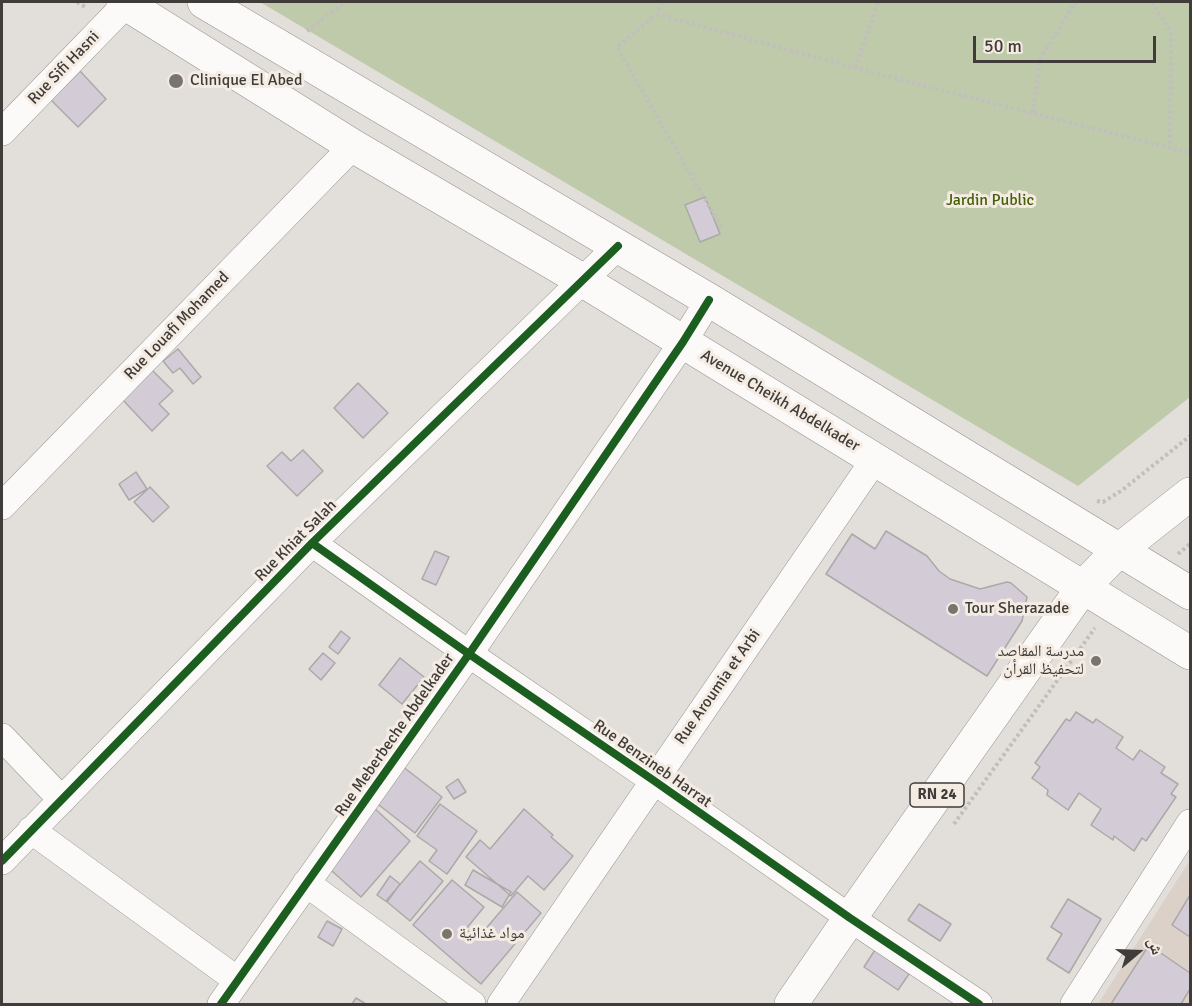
<!DOCTYPE html>
<meta charset="utf-8">
<style>
body{margin:0}
#map{position:relative;width:1192px;height:1006px;overflow:hidden;background:#e2deda;font-family:Signika,"Noto Naskh Arabic",sans-serif}
canvas{display:block}
.frame{position:absolute;inset:0;border:3px solid #3f3c39;pointer-events:none}
.north{position:absolute;left:1108px;top:922px;width:60px;height:60px;-webkit-text-stroke:4px #f4ebe3;paint-order:stroke;rotate:71deg;font-size:16px;font-weight:700;line-height:24px;text-align:center;color:#3f3c39}
.north::after{content:'';display:block;margin:auto;width:21px;height:27px;background:#3f3c39;clip-path:polygon(50% 0,100% 100%,50% 72%,0 100%)}
.scale{position:absolute;left:973px;top:36px;width:183px;height:27px;box-sizing:border-box;border:3px solid #3f3c39;border-top:0;padding-left:8px;font-size:18px;line-height:21px;white-space:nowrap;color:#3f3c39;-webkit-text-stroke:4px #f4ebe3;paint-order:stroke}
</style>
<div id="map">
<canvas width="1192" height="1006"></canvas>
<div class="frame"></div>
<div class="north">ش</div>
<div class="scale">50 m</div>
</div>
<script>
const c = document.querySelector('canvas').getContext('2d');
c.lineJoin = 'round';
function fillPath(path, color) {
  c.fillStyle = color;
  c.fill(path, 'evenodd');
}
function shape(rows) {
  const path = new Path2D();
  for (const r of rows) {
    path.moveTo(r[0], r[1]);
    for (let i = 2; i < r.length; i += 2) path.lineTo(r[i], r[i + 1]);
  }
  return path;
}
function strokePath(path, color, width, dash) {
  c.strokeStyle = color;
  c.lineWidth = width;
  c.lineCap = dash ? 'butt' : 'round';
  c.setLineDash(dash || []);
  c.stroke(path);
}
function write(font, color, halo, rows, align = 'center') {
  c.font = font + ' Signika,"Noto Naskh Arabic",sans-serif';
  c.lineWidth = 6;
  c.setLineDash([]);
  c.textBaseline = 'middle';
  c.strokeStyle = halo;
  c.fillStyle = color;
  for (const [text, x, y, turn = 0] of rows) {
    c.save();
    c.translate(x, y);
    c.rotate((+turn || 0) * Math.PI / 180);
    c.textAlign = isNaN(turn) ? turn : align;
    if (halo) c.strokeText(text, 0, 0);
    c.fillText(text, 0, 0);
    c.restore();
  }
}
const built = shape([
 [1190,860,1190,1004,1098,1004]
]);
const green = shape([
 [260,2,1190,2,1190,397,1078,486]
]);
const building = shape([
 [80,71,106,99,78,127,51,100,80,71],
 [705,197,720,234,700,242,685,205,705,197],
 [178,349,201,377,193,384,180,368,173,373,163,361,178,349],
 [152,370,173,391,159,404,169,414,152,431,122,399,152,370],
 [358,383,388,413,363,438,334,408,358,383],
 [303,450,323,471,297,496,267,466,282,452,291,461,303,450],
 [136,472,147,489,129,500,119,484,136,472],
 [150,487,169,507,153,522,134,502,150,487],
 [886,531,927,556,939,571,950,579,980,589,1007,582,1011,583,1027,597,1022,621,987,676,826,574,852,534,875,549,886,531],
 [435,551,449,557,436,585,422,579,435,551],
 [341,631,350,638,338,654,329,647,341,631],
 [323,653,335,663,321,680,309,669,323,653],
 [400,658,424,677,402,704,379,685,400,658],
 [1076,712,1093,723,1096,719,1123,737,1116,748,1133,760,1140,750,1165,767,1161,773,1178,784,1171,794,1176,797,1146,841,1142,838,1134,851,1114,836,1113,840,1091,825,1101,809,1079,793,1068,810,1047,795,1048,790,1032,778,1040,767,1035,763,1066,719,1070,721,1076,712],
 [402,766,442,797,415,833,375,802,402,766],
 [458,779,466,792,454,799,446,787,458,779],
 [440,804,477,831,447,874,429,861,437,850,417,836,440,804],
 [373,807,410,841,361,897,323,863,373,807],
 [524,809,553,835,551,837,573,856,544,890,528,876,511,896,466,857,480,840,490,849,524,809],
 [420,861,443,881,410,921,386,901,420,861],
 [473,870,511,892,502,907,465,885,473,870],
 [390,876,400,884,387,902,377,895,390,876],
 [452,880,484,907,466,929,477,939,517,892,541,913,481,984,413,925,452,880],
 [1190,895,1190,937,1172,925,1190,895],
 [1068,899,1101,919,1069,973,1047,959,1062,934,1051,927,1068,899],
 [919,904,951,924,940,941,908,920,919,904],
 [327,921,342,929,333,946,318,937,327,921],
 [1149,945,1190,973,1190,989,1181,1004,1111,1004,1149,945],
 [875,950,909,974,898,990,864,967,875,950],
 [356,998,366,1004,352,1004,356,998]
]);
const path = shape([
 [77,2,87,8],
 [662,2,657,14,617,47,722,229],
 [1152,2,1171,32,1170,148],
 [657,14,855,68,1190,153],
 [307,31,345,2],
 [855,68,878,2],
 [1033,113,1040,59,1074,4,1077,2],
 [1097,501,1103,502,1121,491,1190,436],
 [1178,554,1190,544],
 [954,824,1095,628]
]);
const street = shape([
 [2,132,128,2],
 [2,506,353,146],
 [312,543,469,654,653,780,850,918,979,1004],
 [2,737,62,800],
 [31,830,237,980],
 [2,861,312,543,618,246],
 [306,883,472,1004],
 [221,1004,469,654,683,342,709,300],
 [501,1004,875,459],
 [1074,1004,1190,823]
]);
const secondary = shape([
 [123,2,353,146,582,280,1190,653],
 [204,2,709,300,1190,593]
]);
const primary = shape([
 [791,1004,850,918,1083,587,1119,550,1190,494]
]);
const cycleway = shape([
 [312,543,469,654,653,780,850,918,979,1004],
 [2,861,312,543,618,246],
 [221,1004,469,654,683,342,709,300]
]);
const markers = [
 [176,81,8,"#787571"],
 [953,609,6,"#787571"],
 [1096,661,6,"#787571"],
 [447,934,6,"#787571"]
];
const shields = [
 [937,795,54]
];
const shieldNames = [
 ["RN 24",937,795]
];
const streetNames = [
 ["Rue Sifi Hasni",64,68,-46],
 ["Rue Louafi Mohamed",177,326,-46],
 ["Avenue Cheikh Abdelkader",780,401,31],
 ["Rue Khiat Salah",296,541,-45],
 ["Rue Aroumia et Arbi",718,687,-55],
 ["Rue Meberbeche Abdelkader",395,735,-55],
 ["Rue Benzineb Harrat",652,764,35]
];
const poiNames = [
 ["Clinique El Abed",190,81],
 ["Tour Sherazade",965,609],
 ["مدرسة المقاصد",1084,652,"right"],
 ["لتحفيظ القرأن",1084,670,"right"],
 ["مواد غذائية",459,934]
];
const parkNames = [
 ["Jardin Public",990,201]
];
fillPath(built, '#dbd1c8');
fillPath(green, '#bfcaaa');
fillPath(building, '#d3ccd6');
strokePath(building, '#aba9a8', 1.5);
strokePath(street, '#969390', 28);
strokePath(secondary, '#969390', 34);
strokePath(primary, '#969390', 34);
strokePath(path, '#c0bfbd', 4, [3, 3]);
strokePath(street, '#fbfaf9', 27);
strokePath(secondary, '#fbfaf9', 33);
strokePath(primary, '#fbfaf9', 33);
strokePath(cycleway, '#1b5e20', 8);
for (const [x, y, r, color] of markers) {
  const dot = new Path2D();
  dot.arc(x, y, r, 0, 2 * Math.PI);
  c.fillStyle = color;
  c.fill(dot);
  strokePath(dot, '#f4ebe3', 2);
}
for (const [x, y, w] of shields) {
  const box = new Path2D();
  box.roundRect(x - w / 2, y - 12, w, 24, 4.5);
  c.fillStyle = '#f4ebe3';
  c.fill(box);
  strokePath(box, '#3f3c39', 1.5);
}
write('bold 15px', '#3f3c39', null, shieldNames);
write('16px', '#3f3c39', '#f4ebe3', streetNames);
write('16px', '#3f3c39', '#f4ebe3', poiNames, 'left');
write('16px', '#455f07', '#f4ebe3', parkNames);
</script>
